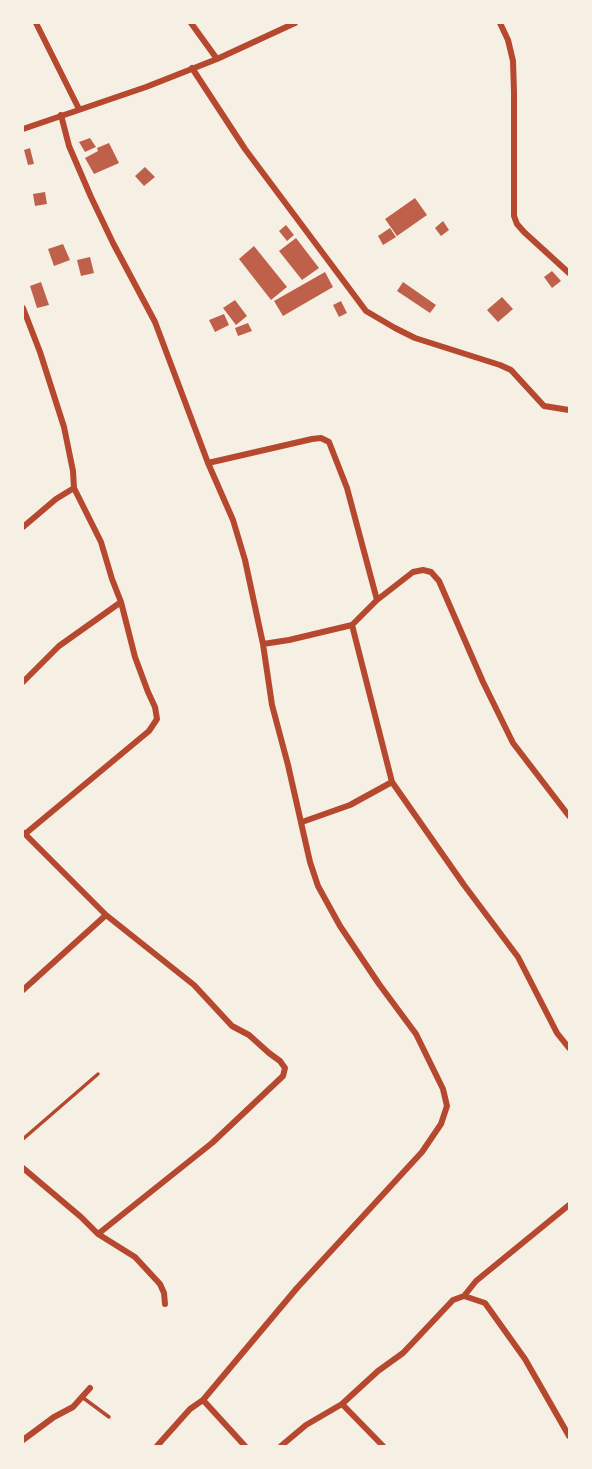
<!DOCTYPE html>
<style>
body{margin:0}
#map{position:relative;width:592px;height:1469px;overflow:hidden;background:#f6efe4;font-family:Helvetica,sans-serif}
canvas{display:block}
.frame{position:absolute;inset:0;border:24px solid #f6efe4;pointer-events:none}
</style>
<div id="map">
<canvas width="592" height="1469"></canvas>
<div class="frame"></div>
</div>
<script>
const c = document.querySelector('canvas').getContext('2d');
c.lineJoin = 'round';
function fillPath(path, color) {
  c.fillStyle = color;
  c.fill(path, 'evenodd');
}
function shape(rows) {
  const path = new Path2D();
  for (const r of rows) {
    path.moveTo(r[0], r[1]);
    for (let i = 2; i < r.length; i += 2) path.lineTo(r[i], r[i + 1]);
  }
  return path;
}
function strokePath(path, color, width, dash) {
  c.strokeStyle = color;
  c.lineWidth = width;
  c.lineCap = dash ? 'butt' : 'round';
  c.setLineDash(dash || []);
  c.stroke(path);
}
const building = shape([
 [90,138,96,147,85,152,79,142],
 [109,143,119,163,94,174,85,158,98,151,97,148],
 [30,148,34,164,28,165,24,150],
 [145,167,155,177,144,186,135,176],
 [45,192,47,204,35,206,33,194],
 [415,198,427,215,397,236,385,219],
 [443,221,449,230,441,236,435,228],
 [286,225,294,235,287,241,279,231],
 [390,228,396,237,383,245,378,236],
 [296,238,319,268,302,280,279,251],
 [63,244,70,260,54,266,48,249],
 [254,246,287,287,271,300,239,259],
 [90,257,94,273,81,276,77,260],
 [552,271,561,281,552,288,544,277],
 [325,272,333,287,283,316,274,301],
 [41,282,49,305,37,308,30,286],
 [403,282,436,305,430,313,397,291],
 [502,297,513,309,498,322,487,310],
 [235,300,247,316,236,325,223,308],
 [341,301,347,313,339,317,333,305],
 [224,314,229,325,215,332,209,320],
 [248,323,252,331,238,336,235,328]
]);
const service = shape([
 [23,1139,98,1074],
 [82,1397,109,1417]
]);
const minor = shape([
 [36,23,79,109],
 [191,23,217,59],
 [500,23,508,40,513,61,514,92,514,216,517,224,524,232,569,273],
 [192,68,245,149,366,311,395,328,415,338,500,365,511,370,544,406,569,410],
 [61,115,69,146,91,197,113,243,155,322,208,463,233,520,245,560,263,644,272,705,288,765,310,862,318,886,340,926,379,984,416,1034,443,1089,447,1106,441,1124,422,1152,297,1288,203,1400,190,1409,157,1446],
 [23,129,146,87,217,59,295,23],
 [23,308,40,352,64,427,73,471,74,488,101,542,112,579,121,602,135,657,148,692,155,707,157,719,149,731,25,834],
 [208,463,312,439,321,438,329,442,347,488,377,600,352,625],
 [23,527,56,499,74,488],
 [377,600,413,572,423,570,431,572,439,581,483,682,513,743,569,816],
 [263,644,289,640,352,625,392,782,464,885,518,957,557,1033,569,1048],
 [23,682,59,646,121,602],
 [302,822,350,805,392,782],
 [24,833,106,915,194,985,232,1026,249,1035,269,1053,280,1061,285,1068,283,1076,212,1143,98,1234],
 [23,990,106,915],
 [23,1168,81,1217,98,1234,135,1257,160,1284,164,1293,165,1304],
 [464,1296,476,1281,569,1205],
 [203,1400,245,1446],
 [342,1404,383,1446],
 [23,1440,54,1417,73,1407,90,1388],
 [281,1446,306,1425,342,1404,378,1371,403,1353,453,1300,464,1296,485,1303,525,1359,569,1436]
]);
fillPath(building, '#bf614a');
strokePath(service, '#b5482f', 3.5);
strokePath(minor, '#b5482f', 6);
</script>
